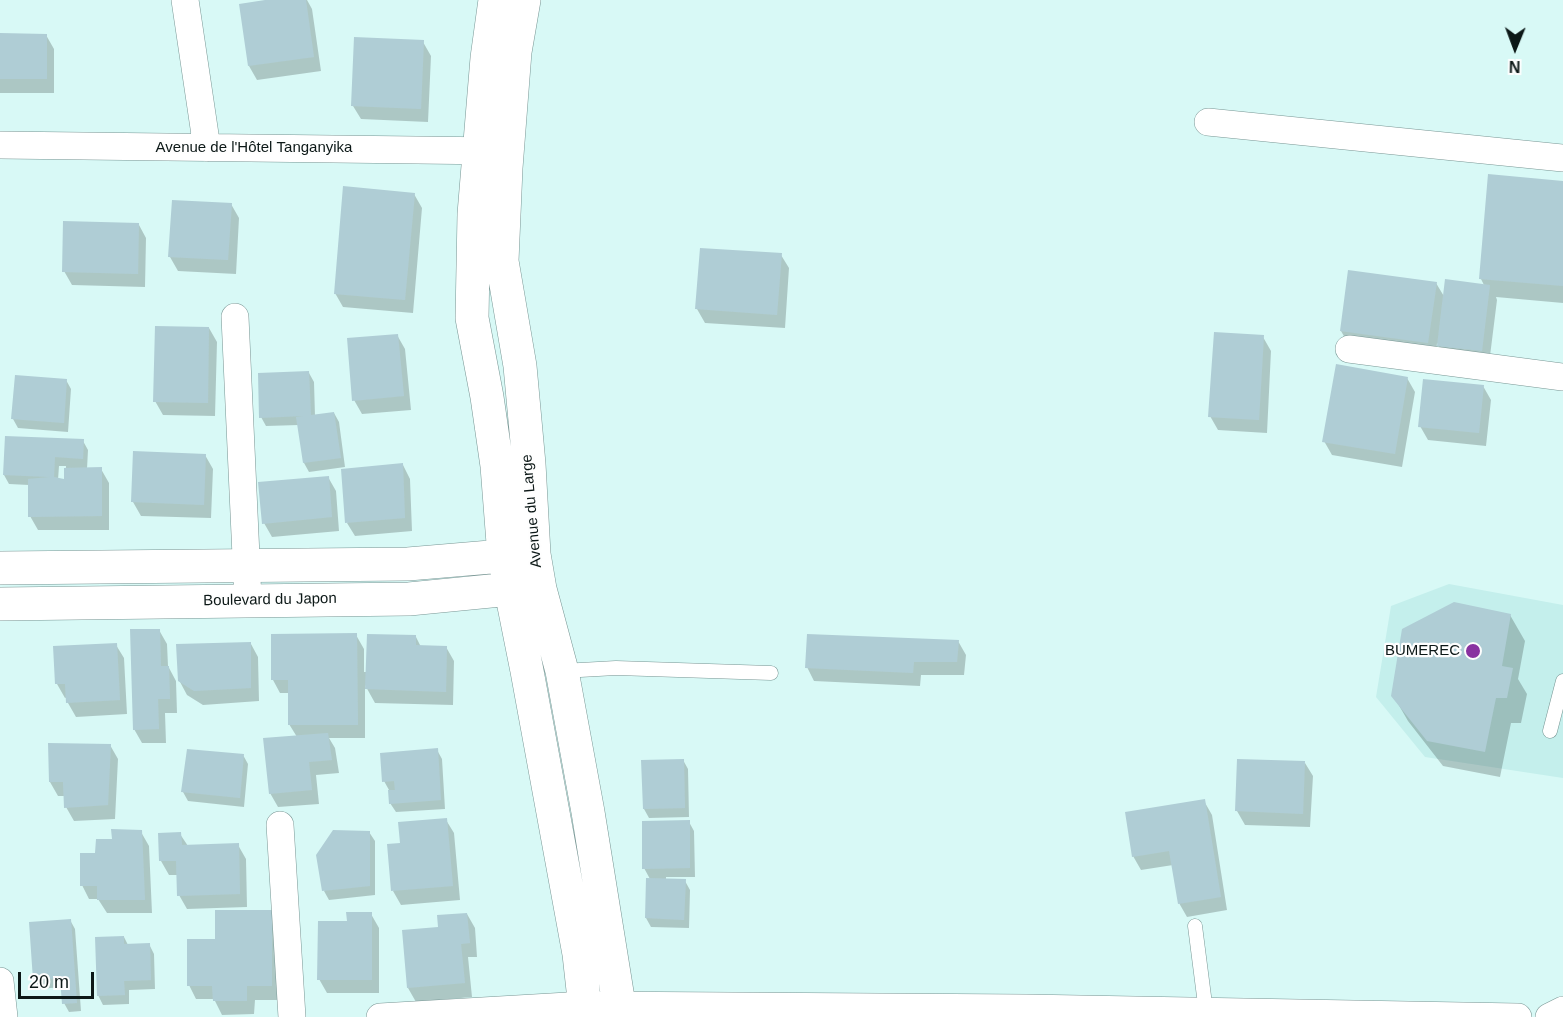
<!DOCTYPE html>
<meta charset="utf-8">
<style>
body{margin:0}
#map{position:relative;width:1563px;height:1017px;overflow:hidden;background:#d8f9f6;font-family:Helvetica,sans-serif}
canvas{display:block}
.north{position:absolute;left:1485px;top:18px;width:60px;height:60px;-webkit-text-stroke:4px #fefefe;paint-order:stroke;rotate:181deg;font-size:16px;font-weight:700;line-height:24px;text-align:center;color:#0c1817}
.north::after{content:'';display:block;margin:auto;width:21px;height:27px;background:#0c1817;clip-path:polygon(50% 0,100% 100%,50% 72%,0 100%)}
.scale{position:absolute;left:18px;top:972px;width:76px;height:27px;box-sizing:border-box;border:3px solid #0c1817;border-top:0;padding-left:8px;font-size:18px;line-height:21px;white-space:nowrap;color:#0c1817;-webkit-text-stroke:4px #fefefe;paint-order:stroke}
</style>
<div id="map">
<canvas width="1563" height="1017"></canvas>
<div class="north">N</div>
<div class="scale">20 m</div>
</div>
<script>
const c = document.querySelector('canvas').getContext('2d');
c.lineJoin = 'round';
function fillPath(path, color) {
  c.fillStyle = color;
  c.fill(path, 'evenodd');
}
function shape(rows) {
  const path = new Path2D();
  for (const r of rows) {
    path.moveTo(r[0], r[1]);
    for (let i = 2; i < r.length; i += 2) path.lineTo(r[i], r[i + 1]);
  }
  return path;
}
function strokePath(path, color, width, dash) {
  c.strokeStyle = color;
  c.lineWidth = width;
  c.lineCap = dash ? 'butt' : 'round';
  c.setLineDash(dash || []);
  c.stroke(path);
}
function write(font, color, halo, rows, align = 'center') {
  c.font = font + ' Helvetica,sans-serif';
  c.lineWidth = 4.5;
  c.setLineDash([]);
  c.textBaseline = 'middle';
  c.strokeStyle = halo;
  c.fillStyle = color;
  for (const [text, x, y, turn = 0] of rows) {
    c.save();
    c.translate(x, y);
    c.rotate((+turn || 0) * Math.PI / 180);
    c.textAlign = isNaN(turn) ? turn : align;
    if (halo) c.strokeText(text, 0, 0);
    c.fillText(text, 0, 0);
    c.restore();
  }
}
const built = shape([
 [1449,584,1563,605,1563,778,1425,757,1376,697,1391,606]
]);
const shadow = shape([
 [275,0,307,0,312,9,321,71,257,80,249,66],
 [0,35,46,35,54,49,54,93,0,93],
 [423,42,431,56,428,122,361,119,353,106],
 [1563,182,1563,303,1496,297,1497,300,1489,364,1447,359,1437,343,1436,356,1349,345,1341,331,1436,283,1445,298,1484,285,1481,279],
 [414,194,422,208,413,313,343,307,335,293],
 [231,204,239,218,236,274,178,271,170,257],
 [139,225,146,238,145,287,72,285,64,271],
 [781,255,789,268,785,328,705,323,697,309],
 [209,328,217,342,215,416,163,415,155,401],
 [397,335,405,349,411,410,362,414,354,400],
 [1263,337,1271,351,1267,433,1218,430,1210,416],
 [309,373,314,382,315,416,334,413,339,422,345,467,309,472,304,463,299,425,266,426,261,417],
 [16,377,66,380,71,389,68,432,18,428,13,419],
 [1407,378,1415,392,1402,467,1332,455,1324,441],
 [1483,386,1491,400,1486,446,1428,440,1420,426],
 [83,441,88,450,87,469,101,469,109,483,109,530,38,530,30,516,29,485,9,484,4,475],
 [59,466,66,466,65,481,58,480],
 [205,455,213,469,211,518,141,516,133,502],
 [403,465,410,479,412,531,355,536,347,523],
 [328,477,336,491,339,531,272,537,264,523],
 [1510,615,1525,641,1518,679,1527,694,1521,723,1511,723,1500,777,1443,766,1408,721,1393,695],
 [159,630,167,644,168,666,176,681,177,713,165,713,166,743,142,743,134,729],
 [356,635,364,649,364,672,367,672,416,637,421,647,446,647,454,661,453,705,375,703,365,685,365,738,329,738,335,748,339,773,316,775,319,804,278,807,270,793,297,737,289,724,289,693,280,693,273,680],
 [958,641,966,655,964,675,921,675,920,686,814,681,807,667],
 [251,644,258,657,259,701,203,705,187,695,179,680],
 [116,645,124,658,127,714,76,717,68,703,68,697,65,698,57,684],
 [110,745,118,759,115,819,74,821,66,807,65,796,58,796,50,782],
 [437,750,442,759,445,809,396,812,390,803,389,790,384,781],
 [243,755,248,764,244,807,188,801,183,792],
 [683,760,688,769,689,817,649,818,644,809],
 [1305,763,1313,776,1310,827,1245,825,1237,811],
 [1204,801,1212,815,1227,910,1187,917,1179,903,1173,865,1141,870,1133,856],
 [446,820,454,833,460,900,401,905,393,891],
 [689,822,694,831,695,877,666,877,666,880,685,881,690,890,689,928,651,927,646,918,650,879,644,868],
 [141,832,149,846,152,913,107,913,98,899,89,899,82,885,97,855],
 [369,832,375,841,375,895,329,900,324,891],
 [160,834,180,834,188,846,238,845,246,859,247,907,187,909,179,895,178,875,169,875,161,861],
 [271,911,279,925,279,1000,255,1000,254,1014,222,1015,214,999,196,999,189,985,216,941],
 [371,914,379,928,379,993,327,993,319,979,348,922],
 [467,914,475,928,477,957,468,957,472,997,416,1002,408,988,440,928],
 [70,920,75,929,81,1011,69,1012,64,1003,62,987,40,989,35,980,30,923],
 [124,937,128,945,149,944,154,954,155,989,129,990,129,1004,103,1005,98,995]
]);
const building = shape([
 [265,0,306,0,314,57,248,66,239,4],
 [0,33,47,34,47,79,0,79],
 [354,37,424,40,421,109,351,106],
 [1488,174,1563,181,1563,286,1479,279],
 [343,186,415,193,405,300,334,294],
 [172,200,232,203,228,260,168,257],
 [63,221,139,223,138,274,62,272],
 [700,248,782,253,777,315,695,309],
 [1348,270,1437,282,1428,343,1340,331],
 [1445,279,1490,285,1482,351,1437,346],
 [155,326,209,327,208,403,153,402],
 [1214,332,1264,335,1259,420,1208,417],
 [398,334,404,396,352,401,347,338],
 [1336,364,1408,377,1395,454,1322,442],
 [309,371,311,415,334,412,341,458,303,463,296,417,303,416,259,418,258,373],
 [15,375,67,379,64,423,11,419],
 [1423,379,1484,385,1479,433,1418,427],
 [5,436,84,439,83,459,55,457,54,477,64,479,64,468,102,467,102,516,28,517,28,479,50,477,3,475],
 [133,451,206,454,204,505,131,502],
 [403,463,405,518,345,523,341,469],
 [329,476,332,517,262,524,258,482],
 [1454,602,1511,614,1502,666,1513,668,1507,698,1496,698,1485,752,1427,741,1391,696,1402,629],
 [130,629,160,629,161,666,169,666,170,699,158,699,159,729,133,730],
 [357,633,358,725,288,725,288,680,271,680,271,634],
 [367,634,416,635,416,645,447,646,446,692,365,689],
 [807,634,959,640,957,662,914,662,913,673,805,668],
 [251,642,251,688,194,691,178,681,176,644],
 [117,643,120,700,66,703,65,684,55,684,53,646],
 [328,733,332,760,309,762,312,790,269,794,263,738],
 [48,743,111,744,108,805,64,808,63,782,49,782],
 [438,748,441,800,389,804,388,790,395,790,394,781,382,782,380,753],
 [187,749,244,754,240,798,181,792],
 [684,759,685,808,643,809,641,760],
 [1237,759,1305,761,1303,814,1235,811],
 [1205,799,1221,897,1178,904,1169,851,1132,857,1125,812],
 [447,818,453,886,391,891,387,844,400,843,398,822],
 [690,820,690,868,642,869,642,821],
 [111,829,142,830,145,900,97,900,97,886,80,886,80,853,95,853,96,839,112,839],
 [333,830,370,831,370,886,322,891,316,855],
 [181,832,182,845,239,843,240,894,177,896,176,861,159,861,158,833],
 [646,878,686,879,684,920,645,918],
 [215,910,272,910,272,986,247,986,247,1001,213,1001,212,986,187,986,187,939,215,939],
 [346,912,372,912,372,980,317,980,318,921,347,921],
 [467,913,470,943,461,944,465,983,407,988,402,930,438,927,437,915],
 [71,919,77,1003,62,1004,60,978,33,980,29,922],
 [124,936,124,944,150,943,151,980,124,981,125,995,97,996,95,937]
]);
const service = shape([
 [562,671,616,668,771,673],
 [1550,731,1563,681],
 [1195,926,1206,1012]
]);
const minor = shape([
 [185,0,207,148],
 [1208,122,1563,158],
 [0,145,500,151],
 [235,317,248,600],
 [1349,349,1563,377],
 [280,825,292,1017],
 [0,981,4,1017],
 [380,1017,585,1005,1026,1008,1518,1017],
 [1549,1017,1563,1010]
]);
const secondary = shape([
 [495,0,487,58,474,214,472,318,487,397,497,466,504,556,527,671,579,954,586,1017],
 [524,0,515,52,506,168,502,261,520,366,529,464,534,554,540,589,562,671,588,812,621,1017],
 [0,568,408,564,526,554],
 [0,604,409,599,511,589,532,589]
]);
const markers = [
 [1473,651,8,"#8932a0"]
];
const streetNames = [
 ["Avenue de l'Hôtel Tanganyika",254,148],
 ["Avenue du Large",532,511,-95],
 ["Boulevard du Japon",270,600,-1]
];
const poiNames = [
 ["BUMEREC",1460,651]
];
fillPath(built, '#c4efec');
fillPath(shadow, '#0003');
fillPath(building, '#afcdd5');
strokePath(service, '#789694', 15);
strokePath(minor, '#789694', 28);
strokePath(secondary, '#789694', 34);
strokePath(service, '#fff', 14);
strokePath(minor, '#fff', 27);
strokePath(secondary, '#fff', 33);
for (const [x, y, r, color] of markers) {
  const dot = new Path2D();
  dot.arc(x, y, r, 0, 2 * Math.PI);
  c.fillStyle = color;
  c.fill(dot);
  strokePath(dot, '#fefefe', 2);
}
write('15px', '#0c1817', '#fefefe', streetNames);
write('15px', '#0c1817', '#fefefe', poiNames, 'right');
</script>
